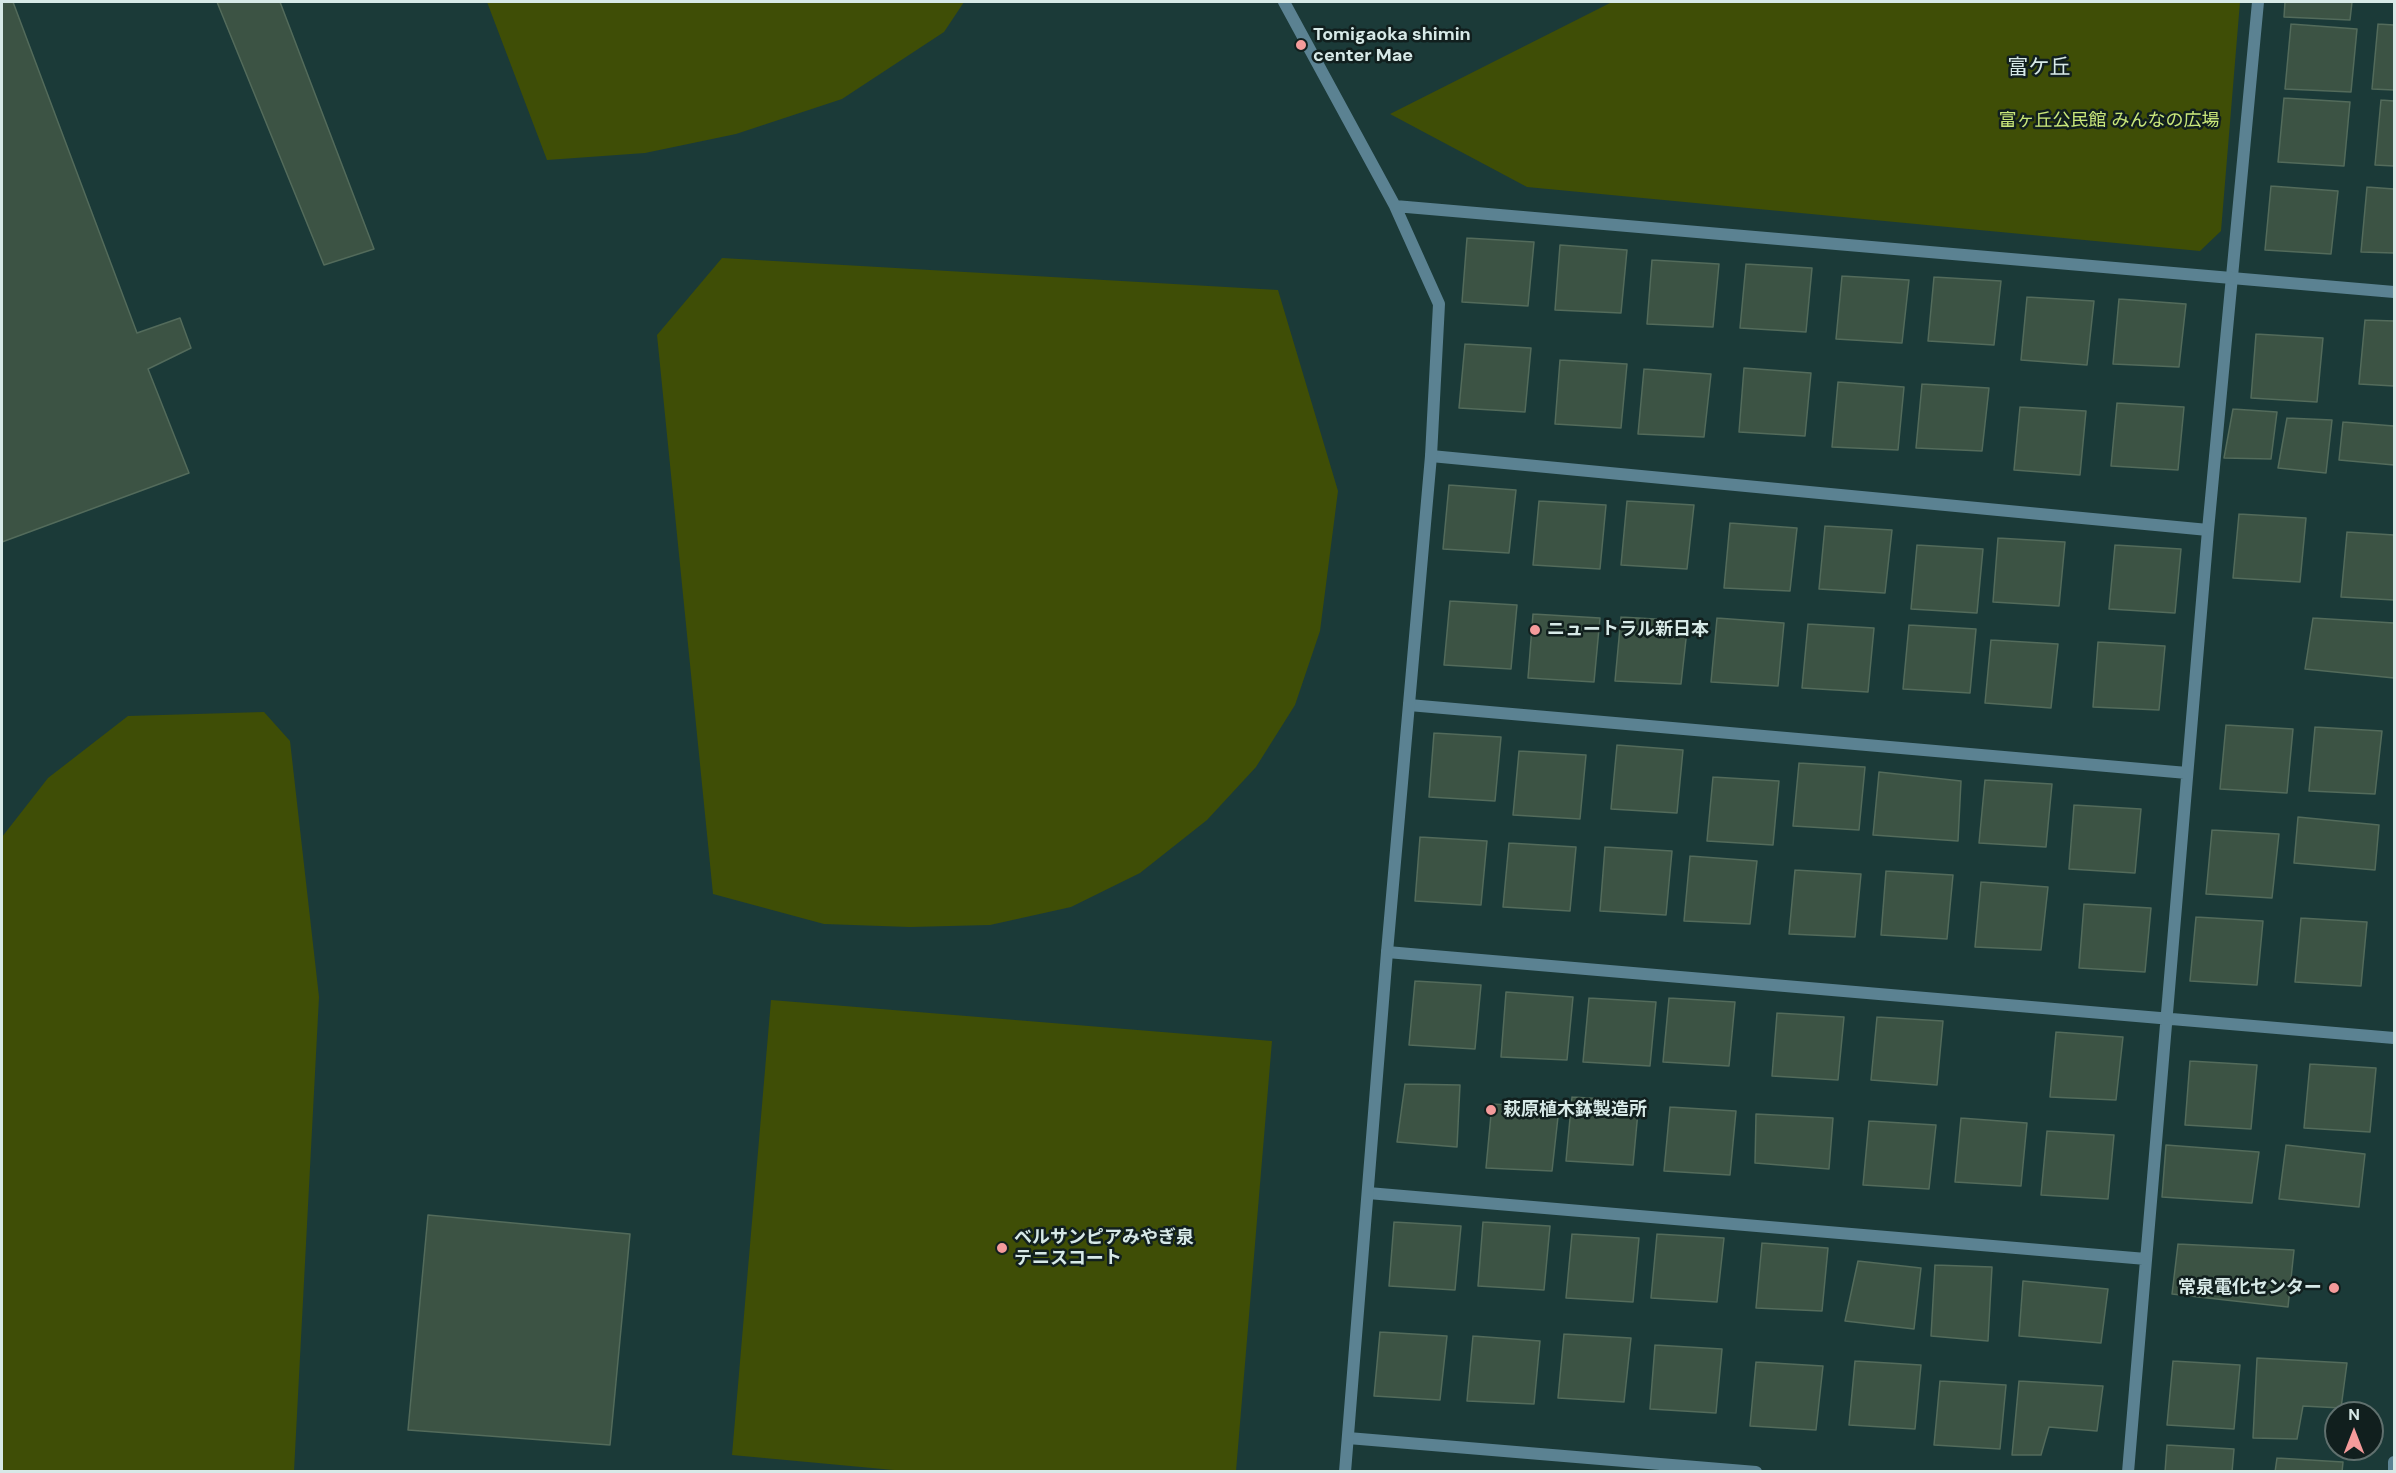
<!DOCTYPE html>
<meta charset="utf-8">
<style>
body{margin:0}
#map{position:relative;width:2396px;height:1473px;overflow:hidden;background:#1b3a38;font-family:"DM Sans",sans-serif}
canvas{display:block}
.frame{position:absolute;inset:0;border:3px solid #d7e9e7;pointer-events:none}
.north{position:absolute;left:2324px;top:1401px;width:60px;height:60px;box-sizing:border-box;background:#111f1e;border:2px solid #60706e;border-radius:50%;rotate:0deg;font-size:16px;font-weight:700;line-height:24px;text-align:center;color:#d7e9e7}
.north::after{content:'';display:block;margin:auto;width:21px;height:27px;background:#f59b9b;clip-path:polygon(50% 0,100% 100%,50% 72%,0 100%)}
</style>
<div id="map">
<canvas width="2396" height="1473"></canvas>
<div class="frame"></div>
<div class="north">N</div>
</div>
<script>
const c = document.querySelector('canvas').getContext('2d');
c.lineJoin = 'round';
function fillPath(path, color) {
  c.fillStyle = color;
  c.fill(path, 'evenodd');
}
function shape(rows) {
  const path = new Path2D();
  for (const r of rows) {
    path.moveTo(r[0], r[1]);
    for (let i = 2; i < r.length; i += 2) path.lineTo(r[i], r[i + 1]);
  }
  return path;
}
function strokePath(path, color, width, dash) {
  c.strokeStyle = color;
  c.lineWidth = width;
  c.lineCap = dash ? 'butt' : 'round';
  c.setLineDash(dash || []);
  c.stroke(path);
}
function write(font, color, halo, rows, align = 'center') {
  c.font = font + ' "DM Sans","Noto Sans JP",sans-serif';
  c.lineWidth = 5;
  c.setLineDash([]);
  c.textBaseline = 'middle';
  c.strokeStyle = halo;
  c.fillStyle = color;
  for (const [text, x, y, turn = 0] of rows) {
    c.save();
    c.translate(x, y);
    c.rotate((+turn || 0) * Math.PI / 180);
    c.textAlign = isNaN(turn) ? turn : align;
    if (halo) c.strokeText(text, 0, 0);
    c.fillText(text, 0, 0);
    c.restore();
  }
}
const green = shape([
 [487,2,964,2,944,32,842,99,736,134,645,153,547,160],
 [1612,2,2240,2,2221,231,2200,251,1527,187,1390,114],
 [722,258,1278,290,1338,491,1320,631,1295,705,1256,767,1207,820,1140,873,1071,907,990,925,910,927,824,924,713,894,657,335],
 [264,712,290,741,319,997,294,1471,2,1471,2,837,48,778,128,716],
 [771,1000,1272,1041,1236,1471,915,1472,732,1455]
]);
const building = shape([
 [2,2,13,2,137,333,180,318,191,348,148,369,189,473,2,542,2,2],
 [217,2,280,2,374,249,324,265,217,2],
 [2285,2,2352,2,2350,20,2284,17,2285,2],
 [2291,24,2357,29,2351,92,2285,89,2291,24],
 [2378,24,2394,25,2394,90,2372,89,2378,24],
 [2284,98,2350,102,2344,166,2278,162,2284,98],
 [2381,100,2394,101,2394,166,2375,165,2381,100],
 [2271,186,2338,191,2331,254,2265,250,2271,186],
 [2367,187,2394,189,2394,253,2361,252,2367,187],
 [1467,238,1534,242,1528,306,1462,302,1467,238],
 [1560,245,1627,250,1621,313,1555,310,1560,245],
 [1652,260,1719,264,1713,327,1647,324,1652,260],
 [1746,264,1812,268,1806,332,1740,328,1746,264],
 [1842,276,1909,280,1902,343,1836,339,1842,276],
 [1934,277,2001,281,1994,345,1928,341,1934,277],
 [2027,297,2094,301,2087,365,2021,360,2027,297],
 [2119,299,2186,304,2179,367,2113,364,2119,299],
 [2365,320,2394,321,2394,386,2359,384,2365,320],
 [2256,334,2323,338,2317,402,2251,398,2256,334],
 [1465,344,1531,348,1525,412,1459,408,1465,344],
 [1560,360,1627,364,1621,428,1555,424,1560,360],
 [1744,368,1811,373,1805,436,1739,432,1744,368],
 [1644,369,1711,374,1704,437,1638,434,1644,369],
 [1838,382,1904,387,1898,450,1832,447,1838,382],
 [1922,384,1989,388,1982,451,1916,448,1922,384],
 [2117,403,2184,407,2178,470,2111,466,2117,403],
 [2020,407,2086,411,2080,475,2014,470,2020,407],
 [2233,409,2277,412,2271,459,2224,458,2233,409],
 [2287,418,2332,420,2326,473,2278,468,2287,418],
 [2343,422,2394,426,2394,465,2339,460,2343,422],
 [1449,485,1516,490,1509,553,1443,549,1449,485],
 [1539,501,1606,505,1600,569,1533,565,1539,501],
 [1627,501,1694,505,1687,569,1621,565,1627,501],
 [2239,514,2306,518,2300,582,2233,578,2239,514],
 [1730,523,1797,528,1790,591,1724,588,1730,523],
 [1825,526,1892,530,1885,593,1819,589,1825,526],
 [2347,532,2394,535,2394,600,2341,597,2347,532],
 [1998,538,2065,542,2059,606,1993,602,1998,538],
 [1917,545,1983,549,1977,613,1911,609,1917,545],
 [2115,545,2181,549,2175,613,2109,609,2115,545],
 [1450,601,1517,605,1511,669,1444,665,1450,601],
 [1533,614,1600,618,1594,682,1528,678,1533,614],
 [1621,617,1688,621,1681,684,1615,681,1621,617],
 [1717,618,1784,623,1778,686,1711,682,1717,618],
 [2313,618,2394,623,2394,678,2305,669,2313,618],
 [1808,624,1874,628,1868,692,1802,688,1808,624],
 [1909,625,1976,629,1970,693,1903,689,1909,625],
 [1991,640,2058,644,2051,708,1985,703,1991,640],
 [2098,642,2165,646,2159,710,2093,707,2098,642],
 [2226,725,2293,729,2287,793,2220,789,2226,725],
 [2315,727,2382,731,2375,794,2309,791,2315,727],
 [1434,733,1501,737,1495,801,1429,797,1434,733],
 [1617,745,1683,750,1677,813,1611,809,1617,745],
 [1519,751,1586,755,1580,819,1513,815,1519,751],
 [1799,763,1865,767,1859,830,1793,826,1799,763],
 [1879,772,1961,781,1958,841,1873,835,1879,772],
 [1713,777,1779,781,1773,845,1707,841,1713,777],
 [1985,780,2052,784,2046,847,1979,843,1985,780],
 [2074,805,2141,809,2135,873,2069,869,2074,805],
 [2298,817,2379,825,2375,870,2294,863,2298,817],
 [2212,830,2279,834,2272,898,2206,894,2212,830],
 [1420,837,1487,841,1481,905,1415,901,1420,837],
 [1509,843,1576,847,1570,911,1503,907,1509,843],
 [1605,847,1672,851,1666,915,1600,911,1605,847],
 [1690,856,1757,861,1750,924,1684,921,1690,856],
 [1795,870,1861,874,1855,937,1789,934,1795,870],
 [1886,871,1953,875,1947,939,1881,935,1886,871],
 [1981,882,2048,887,2041,950,1975,947,1981,882],
 [2084,904,2151,908,2145,972,2079,968,2084,904],
 [2196,917,2263,921,2257,985,2190,981,2196,917],
 [2301,918,2367,922,2361,986,2295,982,2301,918],
 [1415,981,1481,985,1475,1049,1409,1045,1415,981],
 [1506,992,1573,997,1567,1060,1501,1057,1506,992],
 [1589,998,1656,1002,1650,1066,1583,1062,1589,998],
 [1669,998,1735,1002,1729,1066,1663,1062,1669,998],
 [1777,1013,1844,1017,1838,1080,1772,1076,1777,1013],
 [1877,1017,1943,1021,1937,1085,1871,1080,1877,1017],
 [2056,1032,2123,1037,2116,1100,2050,1097,2056,1032],
 [2190,1061,2257,1065,2251,1129,2185,1125,2190,1061],
 [2310,1064,2376,1068,2370,1132,2304,1128,2310,1064],
 [1405,1084,1460,1085,1457,1147,1397,1142,1405,1084],
 [1572,1097,1639,1101,1633,1165,1566,1161,1572,1097],
 [1492,1104,1559,1108,1552,1171,1486,1168,1492,1104],
 [1670,1107,1736,1111,1730,1175,1664,1171,1670,1107],
 [1756,1114,1833,1118,1829,1169,1755,1163,1756,1114],
 [1961,1118,2027,1123,2021,1186,1955,1182,1961,1118],
 [1869,1121,1936,1125,1929,1189,1863,1185,1869,1121],
 [2047,1131,2114,1135,2108,1199,2041,1195,2047,1131],
 [2166,1145,2259,1152,2252,1203,2162,1197,2166,1145],
 [2286,1145,2365,1154,2359,1207,2279,1199,2286,1145],
 [428,1215,630,1234,610,1445,408,1430,428,1215],
 [1394,1222,1461,1226,1455,1290,1389,1286,1394,1222],
 [1483,1222,1550,1226,1544,1290,1478,1286,1483,1222],
 [1572,1234,1639,1238,1633,1302,1566,1298,1572,1234],
 [1657,1234,1724,1238,1717,1302,1651,1298,1657,1234],
 [1762,1243,1828,1248,1822,1311,1756,1308,1762,1243],
 [2178,1244,2294,1250,2288,1307,2172,1294,2178,1244],
 [1858,1261,1921,1268,1914,1329,1845,1321,1858,1261],
 [1935,1265,1992,1267,1988,1341,1931,1336,1935,1265],
 [2023,1281,2108,1289,2101,1343,2019,1336,2023,1281],
 [1380,1332,1447,1336,1440,1400,1374,1396,1380,1332],
 [1564,1334,1631,1338,1624,1402,1558,1398,1564,1334],
 [1473,1336,1540,1341,1534,1404,1467,1401,1473,1336],
 [1655,1345,1722,1349,1716,1413,1650,1409,1655,1345],
 [2257,1358,2347,1363,2341,1408,2303,1406,2297,1439,2253,1438,2257,1358],
 [1855,1361,1921,1365,1915,1429,1849,1425,1855,1361],
 [2173,1361,2240,1365,2234,1429,2167,1425,2173,1361],
 [1756,1362,1823,1366,1816,1430,1750,1426,1756,1362],
 [1940,1381,2006,1385,2000,1449,1934,1445,1940,1381],
 [2019,1381,2103,1386,2097,1431,2049,1427,2041,1455,2012,1455,2019,1381],
 [2167,1445,2234,1449,2232,1472,2165,1472,2167,1445],
 [2277,1458,2343,1462,2342,1472,2275,1472,2277,1458]
]);
const minor = shape([
 [1431,456,2208,530],
 [1409,705,2187,773],
 [1387,952,2394,1038],
 [1368,1193,2146,1259],
 [1348,1438,1756,1472],
 [2128,1472,2208,530,2258,2]
]);
const tertiary = shape([
 [1284,2,1395,206,1439,304,1431,456,1387,952,1345,1472],
 [1395,206,2394,292],
 [2394,1472,2394,1462]
]);
const markers = [
 [1301,45,6,"#f59b9b"],
 [1535,630,6,"#f59b9b"],
 [1491,1110,6,"#f59b9b"],
 [1002,1248,6,"#f59b9b"],
 [2334,1288,6,"#f59b9b"]
];
const poiNames = [
 ["Tomigaoka shimin",1313,35],
 ["center Mae",1313,56],
 ["ニュートラル新日本",1547,630],
 ["萩原植木鉢製造所",1503,1110],
 ["ベルサンピアみやぎ泉",1014,1238],
 ["テニスコート",1014,1259],
 ["常泉電化センター",2322,1288,"right"]
];
const parkNames = [
 ["富ヶ丘公民館 みんなの広場",2109,121]
];
const quarterNames = [
 ["富ケ丘",2039,68]
];
fillPath(green, '#3f4e06');
fillPath(building, '#3c5344');
strokePath(building, '#536b5b', 1.5);
strokePath(minor, '#5b8292', 12);
strokePath(tertiary, '#5b8292', 12);
for (const [x, y, r, color] of markers) {
  const dot = new Path2D();
  dot.arc(x, y, r, 0, 2 * Math.PI);
  c.fillStyle = color;
  c.fill(dot);
  strokePath(dot, '#111f1e', 2);
}
write('bold 18px', '#d7e9e7', '#111f1e', poiNames, 'left');
write('18px', '#c9e77a', '#111f1e', parkNames);
write('21px', '#d7e9e7', '#111f1e', quarterNames);
</script>
